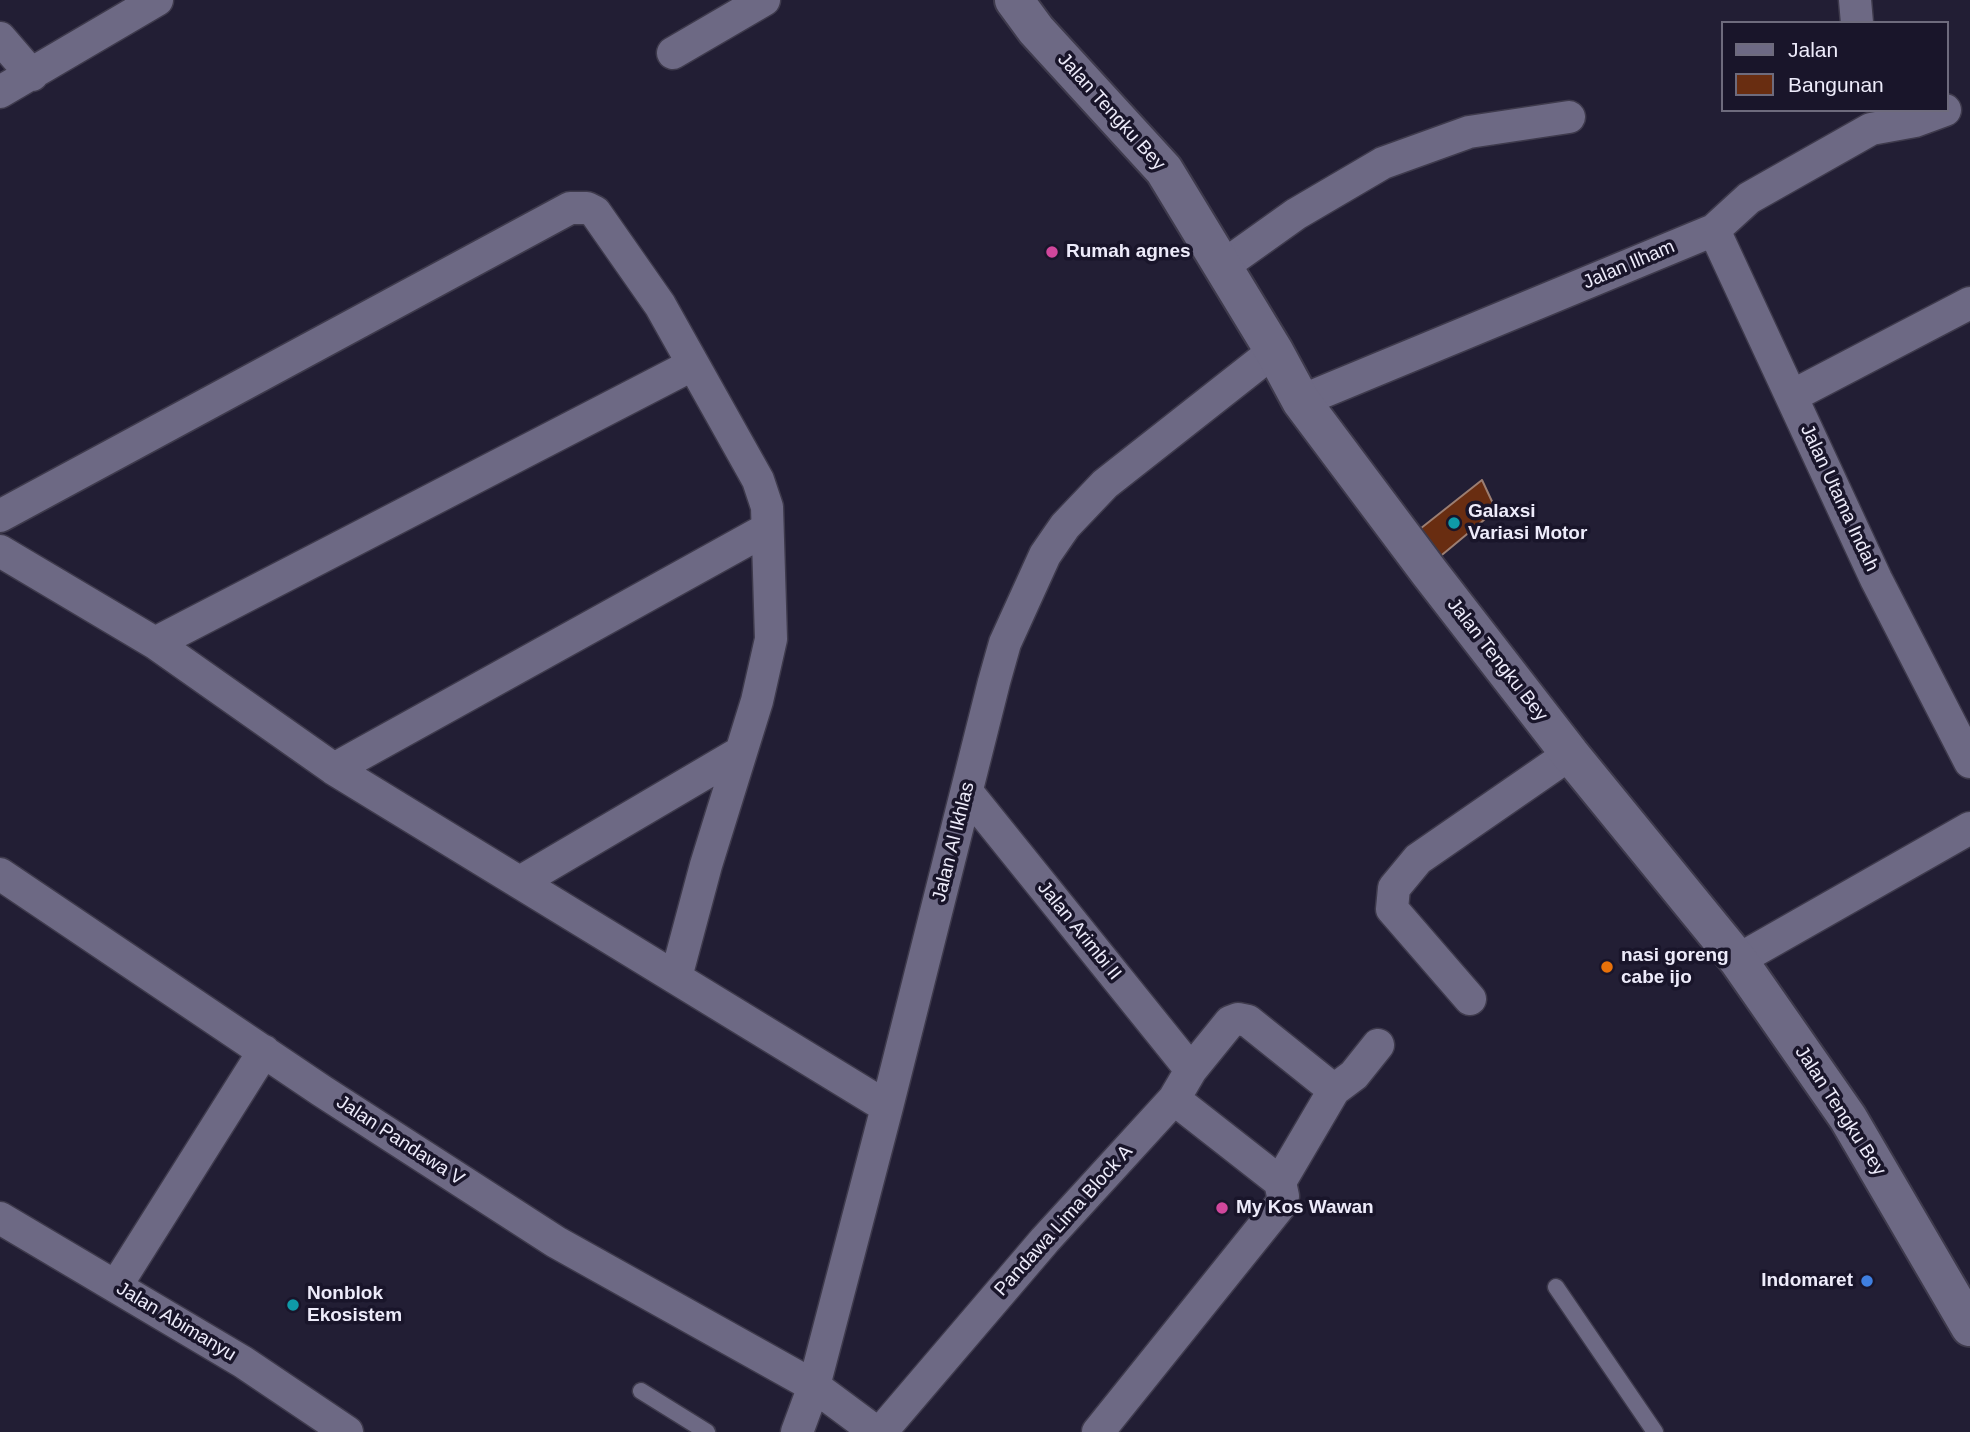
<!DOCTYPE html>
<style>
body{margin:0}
#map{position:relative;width:1970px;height:1432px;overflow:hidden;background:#221e34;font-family:Helvetica,sans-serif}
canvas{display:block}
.legend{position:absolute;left:1721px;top:21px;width:228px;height:91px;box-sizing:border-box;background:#19152a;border:2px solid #6e6b7d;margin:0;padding:9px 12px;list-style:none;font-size:21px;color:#edebfa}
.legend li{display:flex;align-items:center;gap:14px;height:35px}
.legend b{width:35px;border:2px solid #6e6b7d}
</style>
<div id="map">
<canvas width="1970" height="1432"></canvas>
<ul class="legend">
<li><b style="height:9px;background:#6d6984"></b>Jalan</li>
<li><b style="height:19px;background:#692d11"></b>Bangunan</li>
</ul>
</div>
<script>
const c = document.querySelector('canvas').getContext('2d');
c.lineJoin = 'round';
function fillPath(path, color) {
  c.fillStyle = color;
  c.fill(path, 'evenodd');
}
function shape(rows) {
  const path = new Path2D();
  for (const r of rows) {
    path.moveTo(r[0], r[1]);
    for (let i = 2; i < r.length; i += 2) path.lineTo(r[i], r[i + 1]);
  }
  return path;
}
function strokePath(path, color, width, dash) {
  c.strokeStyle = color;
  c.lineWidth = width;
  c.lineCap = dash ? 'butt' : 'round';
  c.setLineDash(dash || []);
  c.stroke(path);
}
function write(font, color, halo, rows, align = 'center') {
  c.font = font + ' Helvetica,sans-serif';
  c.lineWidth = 7;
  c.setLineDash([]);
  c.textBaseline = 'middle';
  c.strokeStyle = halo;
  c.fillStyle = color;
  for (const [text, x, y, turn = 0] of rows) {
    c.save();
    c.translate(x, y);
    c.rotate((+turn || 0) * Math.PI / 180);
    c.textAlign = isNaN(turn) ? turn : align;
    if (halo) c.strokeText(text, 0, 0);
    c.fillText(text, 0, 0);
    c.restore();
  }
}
const building = shape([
 [1482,480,1496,510,1431,564,1411,536,1482,480]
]);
const lane = shape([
 [1556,1287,1655,1432],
 [641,1391,707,1432]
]);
const street = shape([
 [1855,0,1857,23],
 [0,38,32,75],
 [673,53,764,0],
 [0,92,157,0],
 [1714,230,1876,579,1970,762],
 [1223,266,1296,214,1383,163,1469,132,1569,117],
 [1792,396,1970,303],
 [1301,401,1714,230,1749,198,1871,129,1915,121,1945,110],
 [0,516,570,208,587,208,595,212,660,305,758,480,767,507,771,639,757,701,706,865,676,977],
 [0,551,155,643,334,769,887,1107],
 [155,643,692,365],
 [334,769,767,529],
 [967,792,1191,1070],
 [0,874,322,1091,556,1242,814,1386,876,1432],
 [520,882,741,752],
 [1738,960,1970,828],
 [1470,999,1392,909,1394,888,1418,859,1570,754],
 [1174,1099,1280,1182],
 [0,1218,243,1362,347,1432],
 [116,1286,264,1051],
 [797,1432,814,1386,887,1107,994,682,1005,643,1045,555,1065,526,1105,484,1274,351],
 [881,1432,1045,1240,1174,1099,1191,1070,1230,1022,1238,1019,1248,1021,1334,1090],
 [1098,1432,1282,1203,1283,1196,1280,1182,1334,1090,1354,1075,1378,1045]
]);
const secondary = shape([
 [1014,0,1036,30,1164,170,1274,351,1301,401,1429,572,1570,754,1738,960,1848,1118,1970,1327]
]);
const markers = [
 [1052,252,7,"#d1479c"],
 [1454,523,7,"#0f9aa8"],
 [1607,967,7,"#e8710a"],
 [1222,1208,7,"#d1479c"],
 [1867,1281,7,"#3f7fe0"],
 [293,1305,7,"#0f9aa8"]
];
const streetNames = [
 ["Jalan Tengku Bey",1111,112,48],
 ["Jalan Ilham",1629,265,-23],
 ["Jalan Utama Indah",1839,498,65],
 ["Jalan Tengku Bey",1497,660,52],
 ["Jalan Al Ikhlas",954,842,-76],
 ["Jalan Arimbi II",1079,931,51],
 ["Jalan Tengku Bey",1840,1111,57],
 ["Jalan Pandawa V",400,1141,33],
 ["Pandawa Lima Block A",1064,1221,-48],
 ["Jalan Abimanyu",176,1322,31]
];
const poiNames = [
 ["Rumah agnes",1066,252],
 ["Galaxsi",1468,512],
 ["Variasi Motor",1468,534],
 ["nasi goreng",1621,956],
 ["cabe ijo",1621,978],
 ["My Kos Wawan",1236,1208],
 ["Indomaret",1853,1281,"right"],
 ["Nonblok",307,1294],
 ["Ekosistem",307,1316]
];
fillPath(building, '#692d11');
strokePath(building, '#9c7e72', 2);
strokePath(lane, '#3e3a4c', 19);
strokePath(street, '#3e3a4c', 35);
strokePath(secondary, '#3e3a4c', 42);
strokePath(lane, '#6d6984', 16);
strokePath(street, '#6d6984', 32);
strokePath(secondary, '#6d6984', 38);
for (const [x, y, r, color] of markers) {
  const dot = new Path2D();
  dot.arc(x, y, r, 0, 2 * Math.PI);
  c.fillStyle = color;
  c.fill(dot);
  strokePath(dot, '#19152a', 2.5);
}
write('19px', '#edebfa', '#19152a', streetNames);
write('bold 19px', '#edebfa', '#19152a', poiNames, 'left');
</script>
